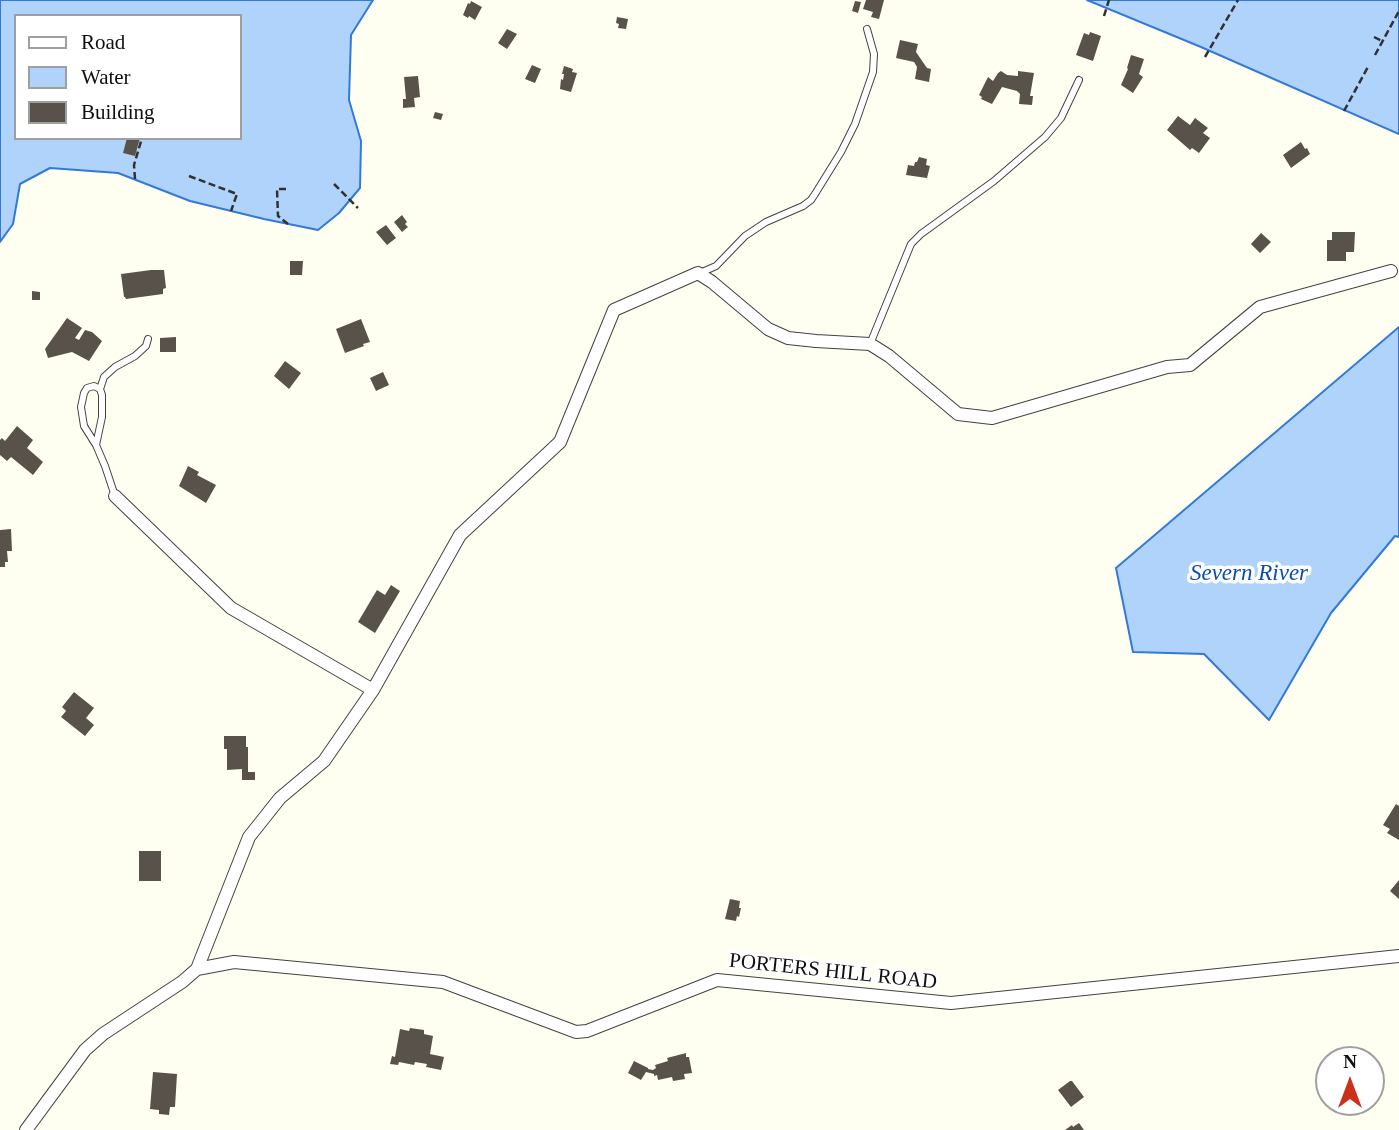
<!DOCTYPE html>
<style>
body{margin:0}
#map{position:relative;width:1399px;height:1130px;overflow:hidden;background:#fffff1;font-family:Georgia,serif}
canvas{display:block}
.legend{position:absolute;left:14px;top:14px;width:228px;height:126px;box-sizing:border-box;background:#fff;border:2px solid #9f9f9f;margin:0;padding:9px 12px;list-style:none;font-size:21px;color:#0f0f0f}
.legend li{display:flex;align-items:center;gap:14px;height:35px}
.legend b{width:35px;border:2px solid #9f9f9f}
.north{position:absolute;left:1315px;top:1046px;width:70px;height:70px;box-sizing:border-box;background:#fff;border:2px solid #9f9f9f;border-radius:50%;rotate:0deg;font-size:19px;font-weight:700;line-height:28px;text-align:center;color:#0f0f0f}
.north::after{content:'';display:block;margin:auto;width:24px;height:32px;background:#cc2f1a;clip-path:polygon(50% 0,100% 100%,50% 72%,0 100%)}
</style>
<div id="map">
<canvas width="1399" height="1130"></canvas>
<ul class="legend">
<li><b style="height:9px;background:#fff"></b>Road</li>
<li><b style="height:19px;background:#b0d3fc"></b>Water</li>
<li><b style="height:19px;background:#59524a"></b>Building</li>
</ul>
<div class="north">N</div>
</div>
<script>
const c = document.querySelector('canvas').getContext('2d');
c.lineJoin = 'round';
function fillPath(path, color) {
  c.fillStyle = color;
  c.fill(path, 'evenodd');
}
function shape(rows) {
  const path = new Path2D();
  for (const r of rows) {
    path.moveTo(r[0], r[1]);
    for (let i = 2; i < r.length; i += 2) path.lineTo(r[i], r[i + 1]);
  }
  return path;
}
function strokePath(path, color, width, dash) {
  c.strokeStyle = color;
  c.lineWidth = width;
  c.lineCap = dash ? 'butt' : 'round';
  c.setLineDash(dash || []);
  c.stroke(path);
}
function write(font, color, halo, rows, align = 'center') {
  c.font = font + ' Georgia,serif';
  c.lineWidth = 7;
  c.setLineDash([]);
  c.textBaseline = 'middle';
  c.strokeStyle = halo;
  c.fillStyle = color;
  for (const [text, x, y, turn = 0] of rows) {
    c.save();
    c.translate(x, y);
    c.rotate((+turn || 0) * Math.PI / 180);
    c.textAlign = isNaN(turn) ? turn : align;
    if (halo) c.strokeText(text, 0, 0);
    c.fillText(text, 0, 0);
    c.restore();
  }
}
const water = shape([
 [0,0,373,0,351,35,349,100,361,141,360,188,339,213,318,230,264,219,190,201,118,173,50,168,20,184,13,224,0,242,0,0],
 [16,16,240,16,240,138,16,138,16,16],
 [1087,0,1399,0,1399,134,1201,47,1087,0],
 [1399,327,1399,537,1395,536,1331,613,1269,720,1204,654,1133,652,1116,568,1399,327]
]);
const building = shape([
 [866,0,884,0,879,19,871,17,873,12,863,9],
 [471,1,482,7,475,20,469,16,468,18,463,15,468,3,470,4],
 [855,1,861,2,858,13,852,11],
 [617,17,628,19,626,29,618,28,619,24,616,23],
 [507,29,517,34,507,49,498,43],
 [1090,32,1101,36,1093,61,1076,55,1084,33,1089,35],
 [900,40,918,44,916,52,927,68,931,69,929,82,915,79,917,67,914,62,896,58],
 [1131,55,1144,59,1139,74,1143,77,1133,93,1121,85,1128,69,1127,68],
 [532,65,541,69,535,83,525,79],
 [564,66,573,69,572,72,577,73,571,92,560,89,561,79,563,80,564,74,562,74],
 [1001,71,1007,75,1018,76,1018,71,1034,73,1030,96,1033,96,1032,105,1019,104,1020,94,1017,91,1002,87,992,104,981,99,982,97,979,95,988,77,993,81,998,73],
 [418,76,420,97,414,98,415,107,403,108,403,99,406,99,404,77],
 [435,112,443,114,441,120,433,118],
 [1178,116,1190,125,1195,118,1208,128,1203,133,1210,138,1199,153,1192,148,1190,150,1167,130],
 [127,138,140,138,135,156,123,153],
 [1301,142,1305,149,1307,148,1310,154,1291,168,1283,155],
 [919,157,927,159,926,165,930,166,927,178,906,175,908,165,914,166,915,162,917,162],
 [402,215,407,222,405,224,408,227,402,232,394,222],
 [386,225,396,238,387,245,376,232],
 [1332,232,1355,232,1354,252,1346,252,1346,261,1327,261,1327,240,1332,240],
 [1261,233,1271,242,1260,253,1251,244],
 [290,261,303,261,302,275,290,275],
 [151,270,164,270,166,288,163,289,163,294,126,299,125,297,124,297,121,274],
 [32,291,40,292,40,300,32,300],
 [67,318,82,328,75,338,79,340,85,330,92,332,102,341,89,361,72,352,48,358,45,349],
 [361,319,370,342,363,344,364,346,345,353,336,329],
 [176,337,176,352,160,352,160,338],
 [285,361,301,373,289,389,274,376],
 [383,372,389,385,376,391,370,378],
 [17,426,33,440,27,448,43,462,33,475,11,457,7,461,0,455,0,440,2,438,5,441],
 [188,466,199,472,197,475,216,485,206,503,179,486],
 [11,529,12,551,7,551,8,562,5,562,5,567,0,567,0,530],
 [391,585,400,591,375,633,358,622,377,590,385,595],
 [74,692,94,708,86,718,94,725,85,736,61,717,66,711,62,707],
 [224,736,246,736,246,747,248,747,248,772,255,772,255,780,242,780,242,769,227,770,227,749,224,749],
 [1396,804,1399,806,1399,840,1387,833,1390,829,1383,825],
 [139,851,161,851,161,881,139,881],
 [1399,880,1399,899,1390,891],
 [730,899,740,901,739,908,741,908,739,917,737,916,736,921,725,919],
 [410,1028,424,1030,424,1034,433,1036,430,1054,444,1057,441,1070,426,1067,427,1064,415,1062,414,1065,399,1062,398,1065,390,1064,392,1056,395,1057,400,1029,409,1031],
 [686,1053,686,1057,689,1057,692,1073,684,1074,685,1079,673,1081,672,1077,658,1080,657,1075,654,1076,654,1074,646,1072,641,1080,628,1073,634,1061,648,1068,648,1069,653,1070,656,1068,655,1065,668,1061,667,1058],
 [153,1072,177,1074,175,1107,170,1107,169,1115,159,1114,159,1110,150,1109],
 [1070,1081,1072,1081,1084,1097,1071,1107,1058,1090],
 [1079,1123,1084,1130,1065,1130,1072,1125,1073,1127]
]);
const path = shape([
 [1104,16,1109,0],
 [1374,37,1382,41],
 [1375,55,1399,11],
 [1205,57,1238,0],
 [1344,111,1369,65],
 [189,176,237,194,231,211],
 [135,179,134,165,142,138],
 [334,184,358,208],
 [286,189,277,189,278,216,288,224]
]);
const service = shape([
 [700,273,716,266,745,236,766,222,803,206,811,200,815,194,841,152,855,124,873,72,874,54,867,29],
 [870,344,911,244,921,234,994,181,1045,137,1061,118,1079,80],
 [100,389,104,377,115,367,135,356,146,346,148,339],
 [96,445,84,426,81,407,84,393,87,388,94,386,100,389,102,395,102,417,96,445,105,466,115,496]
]);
const minor = shape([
 [115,496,231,608,373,690],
 [197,969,234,962,443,982,576,1032,587,1031,717,980,951,1003,1399,956],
 [26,1130,85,1050,103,1034,182,982,197,969,249,837,280,798,324,761,373,690,460,535,560,442,614,310,698,273,712,282,768,329,788,338,816,341,870,344,889,356,958,414,992,418,1167,367,1190,365,1260,307,1391,271]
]);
const streetNames = [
 ["PORTERS HILL ROAD",833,972,6]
];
const waterNames = [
 ["Severn River",1249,574]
];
fillPath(water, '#b0d3fc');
strokePath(water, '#317ad9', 2);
fillPath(building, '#59524a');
strokePath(service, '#424242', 8);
strokePath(minor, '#424242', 14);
strokePath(path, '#313131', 2.5, [7, 3.5]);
strokePath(service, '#fff', 6);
strokePath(minor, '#fff', 12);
write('21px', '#0f0f0f', '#fff', streetNames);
write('italic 23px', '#0c4cad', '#fff', waterNames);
</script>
